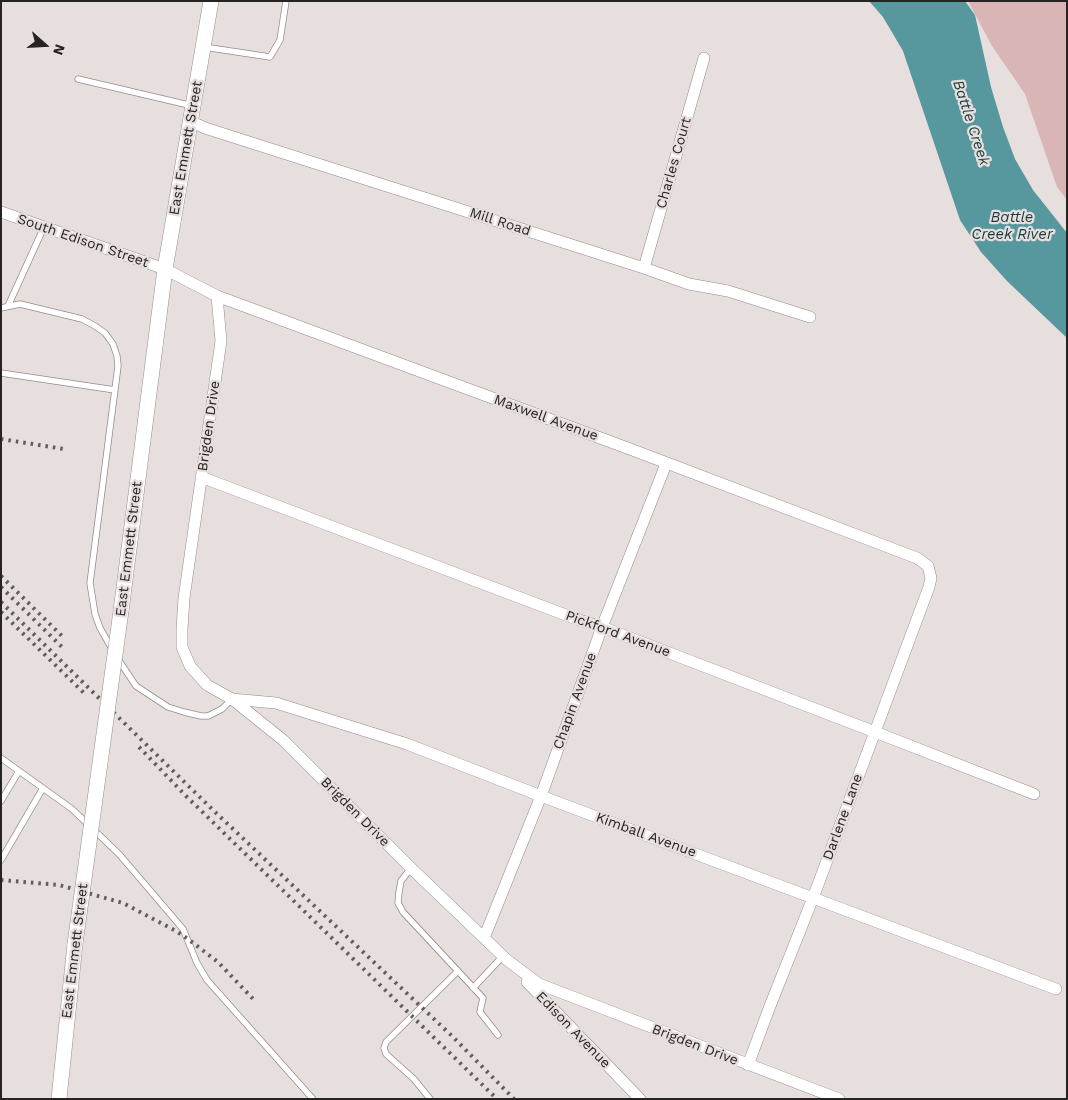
<!DOCTYPE html>
<style>
body{margin:0}
#map{position:relative;width:1068px;height:1100px;overflow:hidden;background:#e7dede;font-family:"Work Sans",sans-serif}
canvas{display:block}
.frame{position:absolute;inset:0;border:2px solid #262323;pointer-events:none}
.north{position:absolute;left:20px;top:20px;width:50px;height:50px;-webkit-text-stroke:4px #e7dede;paint-order:stroke;rotate:109deg;font-size:14px;font-weight:700;line-height:20px;text-align:center;color:#262323}
.north::after{content:'';display:block;margin:auto;width:18px;height:22px;background:#262323;clip-path:polygon(50% 0,100% 100%,50% 72%,0 100%)}
</style>
<div id="map">
<canvas width="1068" height="1100"></canvas>
<div class="frame"></div>
<div class="north">N</div>
</div>
<script>
const c = document.querySelector('canvas').getContext('2d');
c.lineJoin = 'round';
function fillPath(path, color) {
  c.fillStyle = color;
  c.fill(path, 'evenodd');
}
function shape(rows) {
  const path = new Path2D();
  for (const r of rows) {
    path.moveTo(r[0], r[1]);
    for (let i = 2; i < r.length; i += 2) path.lineTo(r[i], r[i + 1]);
  }
  return path;
}
function strokePath(path, color, width, dash) {
  c.strokeStyle = color;
  c.lineWidth = width;
  c.lineCap = dash ? 'butt' : 'round';
  c.setLineDash(dash || []);
  c.stroke(path);
}
function write(font, color, halo, rows, align = 'center') {
  c.font = font + ' "Work Sans",sans-serif';
  c.lineWidth = 4.5;
  c.setLineDash([]);
  c.textBaseline = 'middle';
  c.strokeStyle = halo;
  c.fillStyle = color;
  for (const [text, x, y, turn = 0] of rows) {
    c.save();
    c.translate(x, y);
    c.rotate((+turn || 0) * Math.PI / 180);
    c.textAlign = isNaN(turn) ? turn : align;
    if (halo) c.strokeText(text, 0, 0);
    c.fillText(text, 0, 0);
    c.restore();
  }
}
const green = shape([
 [968,1,1067,1,1067,200,1057,187,1025,94,992,46]
]);
const water = shape([
 [869,1,965,1,975,15,991,87,1003,127,1015,159,1033,190,1067,233,1067,338,1007,281,981,252,960,220,903,51,883,17]
]);
const lane = shape([
 [204,47,270,57,280,40,286,1],
 [78,79,193,106],
 [8,306,44,227],
 [1,308,20,304,82,319,95,326,105,333,113,344,117,356,118,366,90,583,95,614,100,628,112,649],
 [1,373,115,390],
 [118,659,136,686,168,707,184,712,201,716,208,716,222,709,232,699],
 [1,758,72,809,119,854,183,929,197,963,207,980,313,1099],
 [1,801,19,771],
 [1,860,43,788],
 [411,868,401,881,399,892,398,903,403,912,483,998,480,1012,498,1035],
 [473,988,503,956],
 [430,1099,414,1079,386,1054,384,1048,386,1042,458,971]
]);
const street = shape([
 [190,121,205,128,644,268,689,284,728,291,810,317],
 [1,212,165,269,217,296,630,449,917,558,928,566,931,578,929,587,813,898,770,1006,748,1065],
 [644,268,704,58],
 [217,296,221,341,184,598,182,629,182,647,190,666,207,685,232,699,283,740,411,868,507,960,539,984,839,1099],
 [201,477,579,620,602,627,875,732,1034,794],
 [232,699,276,703,407,744,541,796,1056,989],
 [484,938,541,796,602,627,666,464],
 [527,982,640,1099]
]);
const secondary = shape([
 [121,611,165,269,211,1],
 [59,1099,75,944]
]);
const rail = shape([
 [1,439,64,449],
 [1,576,63,637],
 [1,587,62,647],
 [1,602,214,811,452,1036,514,1099],
 [1,612,84,693],
 [139,747,186,796,497,1099],
 [1,880,59,885,123,903,176,931,188,939,218,962,255,1001]
]);
const secondaryBridge = shape([
 [75,944,121,611]
]);
const streetNames = [
 ["East Emmett Street",186,148,-80],
 ["Charles Court",674,163,-74],
 ["Mill Road",500,222,18],
 ["South Edison Street",83,241,19],
 ["Maxwell Avenue",546,418,20],
 ["Brigden Drive",209,426,-82],
 ["East Emmett Street",129,549,-83],
 ["Pickford Avenue",618,634,20],
 ["Chapin Avenue",575,701,-70],
 ["Brigden Drive",355,812,45],
 ["Darlene Lane",843,817,-70],
 ["Kimball Avenue",646,835,20],
 ["East Emmett Street",75,951,-83],
 ["Edison Avenue",573,1030,46],
 ["Brigden Drive",695,1045,21]
];
const waterNames = [
 ["Battle Creek",971,123,72],
 ["Battle",1012,218],
 ["Creek River",1012,235]
];
fillPath(green, '#dab5b5');
fillPath(water, '#57979e');
strokePath(lane, '#948c8c', 7);
strokePath(street, '#948c8c', 12);
strokePath(secondary, '#948c8c', 16);
strokePath(lane, '#fff', 5.5);
strokePath(street, '#fff', 11);
strokePath(secondary, '#fff', 15);
strokePath(rail, '#625d5d', 4, [2.5, 5]);
strokePath(secondaryBridge, '#948c8c', 16, []);
strokePath(secondaryBridge, '#fff', 15);
write('14px', '#262323', '#e7dede', streetNames);
write('italic 15px', '#1a3b3e', '#e7dede', waterNames);
</script>
